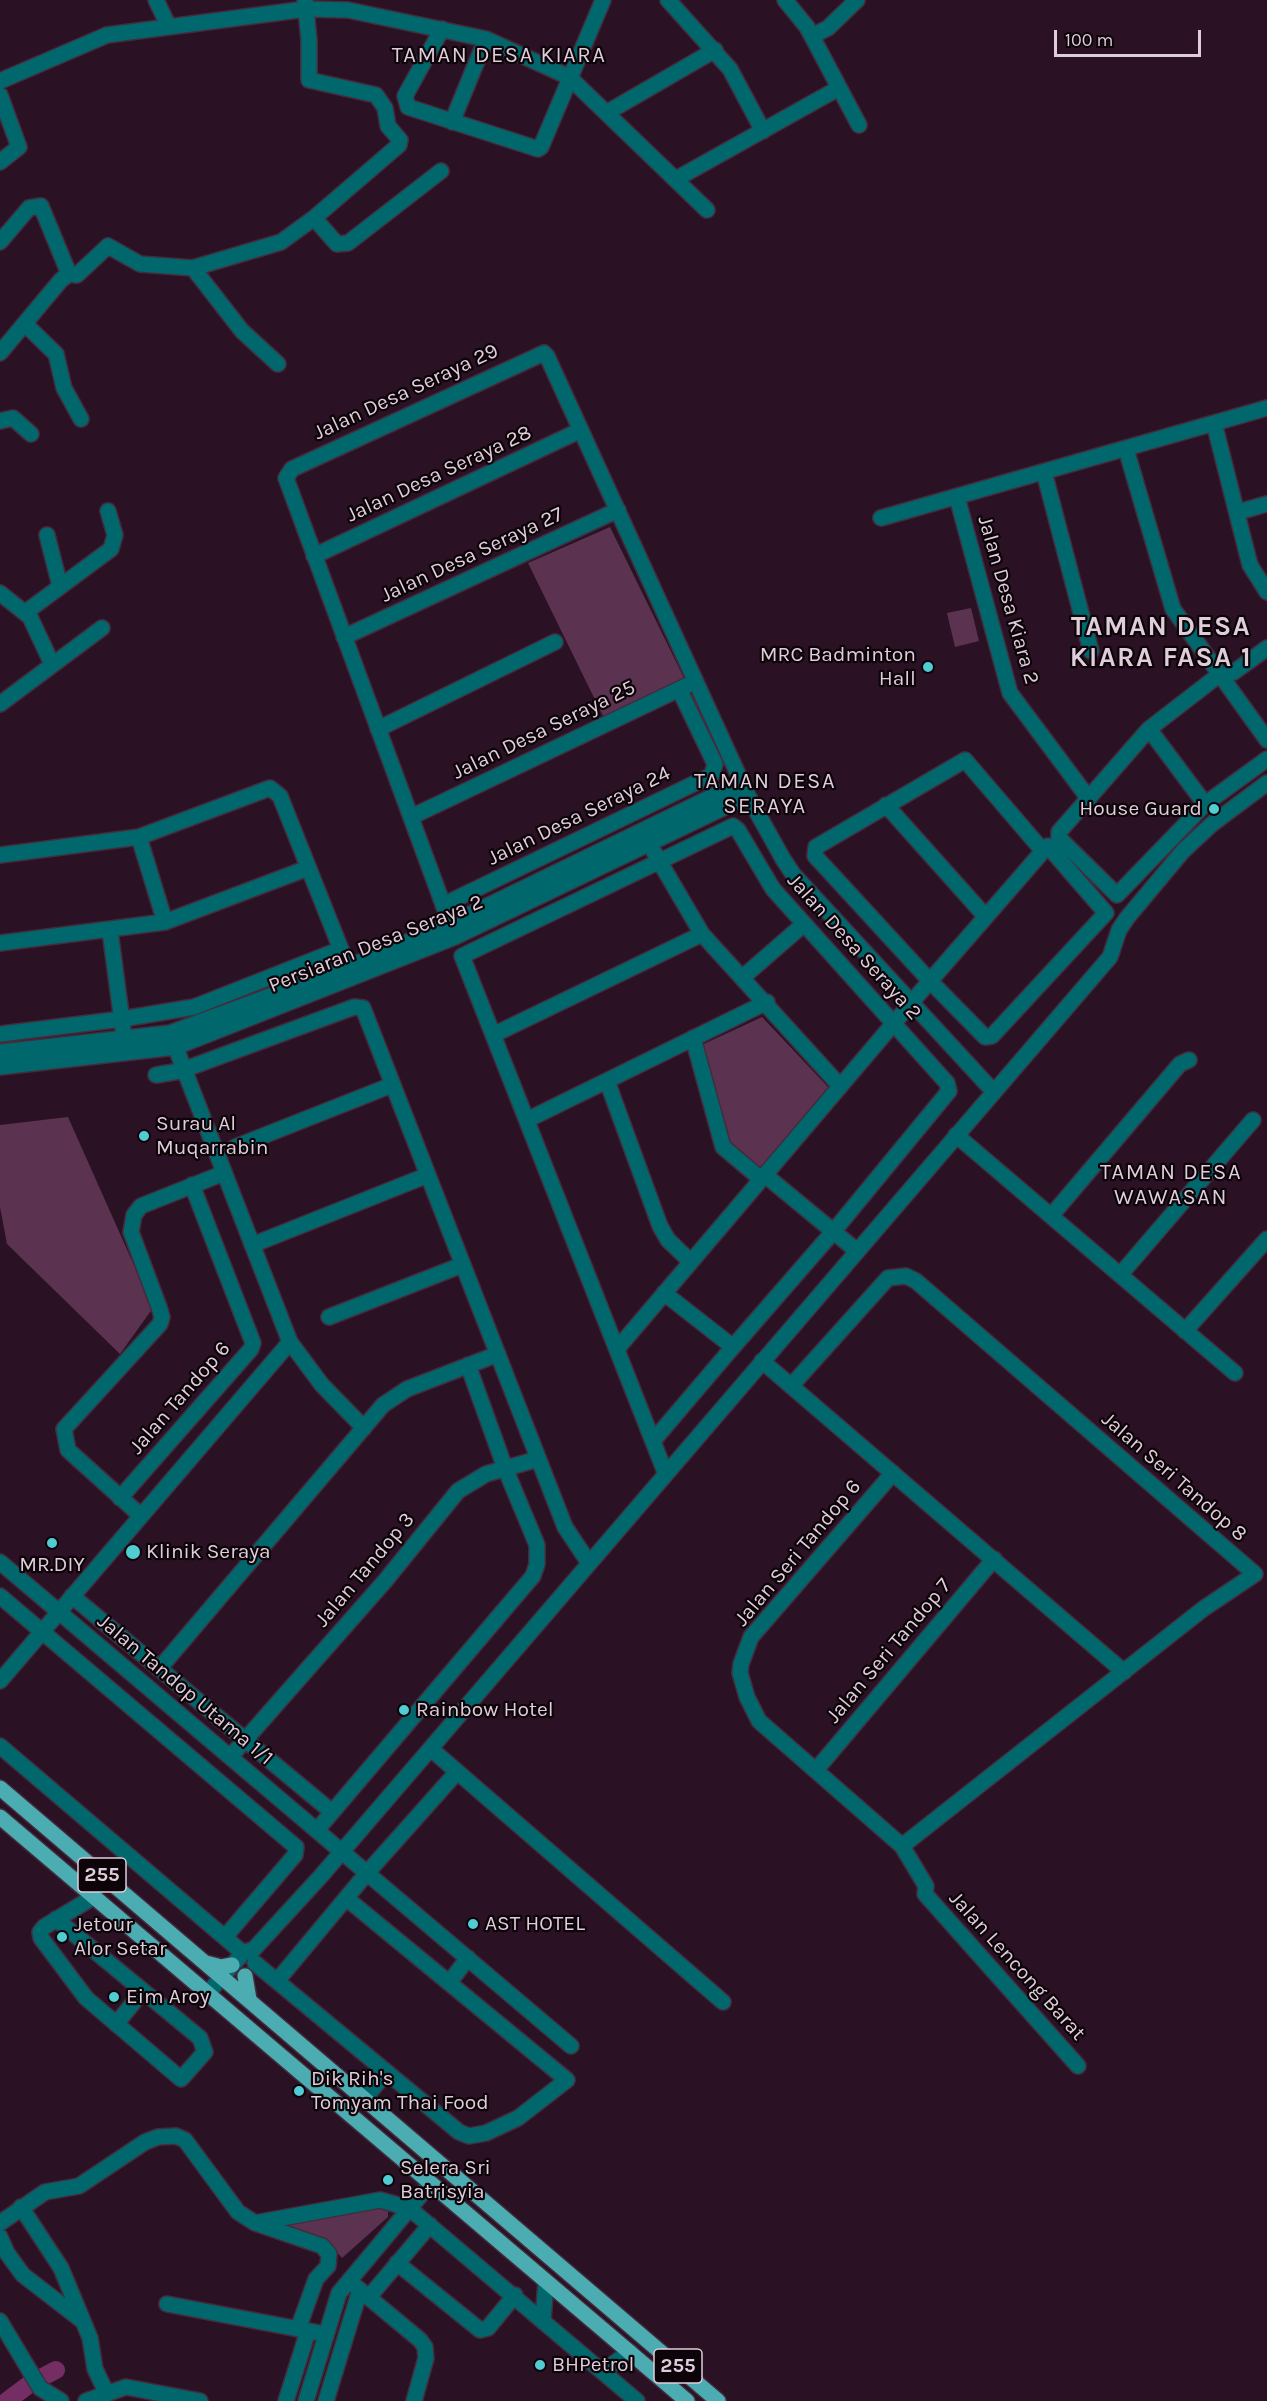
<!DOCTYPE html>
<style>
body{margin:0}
#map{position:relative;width:1267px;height:2401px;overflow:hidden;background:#2a1224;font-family:Karla,sans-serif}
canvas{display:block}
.scale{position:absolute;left:1054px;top:30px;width:147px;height:27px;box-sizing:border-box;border:3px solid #dfcdd9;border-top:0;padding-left:8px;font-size:18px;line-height:21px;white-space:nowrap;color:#dfcdd9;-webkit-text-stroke:4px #0c0409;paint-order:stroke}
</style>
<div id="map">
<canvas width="1267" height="2401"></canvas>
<div class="scale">100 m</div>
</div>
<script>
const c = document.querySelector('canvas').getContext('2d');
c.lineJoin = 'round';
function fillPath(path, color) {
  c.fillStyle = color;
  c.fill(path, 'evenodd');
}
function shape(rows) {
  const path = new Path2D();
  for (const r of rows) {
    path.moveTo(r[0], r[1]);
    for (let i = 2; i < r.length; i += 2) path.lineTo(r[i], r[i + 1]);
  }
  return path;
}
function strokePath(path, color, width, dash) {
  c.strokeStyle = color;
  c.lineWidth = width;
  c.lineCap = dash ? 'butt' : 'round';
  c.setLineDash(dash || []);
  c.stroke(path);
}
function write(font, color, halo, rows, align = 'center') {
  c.font = font + ' Karla,sans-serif';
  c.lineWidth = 4.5;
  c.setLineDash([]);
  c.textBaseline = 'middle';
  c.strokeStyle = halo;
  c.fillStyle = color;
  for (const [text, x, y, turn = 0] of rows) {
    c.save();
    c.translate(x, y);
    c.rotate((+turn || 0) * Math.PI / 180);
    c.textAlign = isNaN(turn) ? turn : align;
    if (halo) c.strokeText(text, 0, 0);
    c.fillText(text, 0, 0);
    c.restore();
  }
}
const green = shape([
 [610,527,685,680,603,716,528,563],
 [971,608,979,641,955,647,947,613],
 [762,1017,829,1088,758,1170,726,1144,695,1048],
 [68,1117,153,1308,120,1354,7,1244,0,1207,0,1125],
 [380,2203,388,2209,388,2217,342,2258,326,2240,280,2224]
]);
const river = shape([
 [7,2401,31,2383,56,2370]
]);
const minor = shape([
 [156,0,169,27],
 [668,0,730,69,763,131],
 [785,0,807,27,859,125],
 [442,29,405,96,408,107,538,149,541,147,603,0],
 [812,36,828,28,857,0],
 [0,81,107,35,306,9,348,10,486,39,569,77,707,210],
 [0,95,19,147,0,162],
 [608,112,715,50],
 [452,122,486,39],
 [676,179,839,88],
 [314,218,337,244,348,243,441,171],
 [0,242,29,208,41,206,69,274],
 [193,268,242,331,278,364],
 [26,325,56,354,64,388,81,419],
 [0,353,61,280,69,274,77,275,108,246,140,264,193,268,281,242,314,218,399,145,400,140,388,126,385,108,376,95,309,80,309,40,305,0],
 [0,421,13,418,31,434],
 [1214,423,1250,565,1267,592],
 [1126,449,1173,609,1267,740],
 [1044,472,1091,651],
 [957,497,1010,693,1089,799],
 [1238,512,1267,504],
 [881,518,1267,408],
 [47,535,60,586],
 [314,556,581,430],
 [0,593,30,617,52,664],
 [26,612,111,549,115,535,108,511],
 [344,637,618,510],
 [1267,648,1234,672,1215,678,1149,729,1059,832,1059,838,1117,895,1205,804,1267,759],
 [0,704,102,628],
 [378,729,555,642],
 [1149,729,1205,804],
 [886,805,986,917],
 [411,817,688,685],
 [139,837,165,922],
 [654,852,702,934,840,1086],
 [0,855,139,837,270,788,280,796,348,967],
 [443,905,712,775,715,764,679,689],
 [110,931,123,1029],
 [455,937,286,478,292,469,544,353,547,356,748,796,783,859,793,874,993,1091],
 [0,943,165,922,308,868],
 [743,977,804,924],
 [0,1034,122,1019,194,1007,341,949],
 [493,1035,702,934],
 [172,1038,290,1342,322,1385,364,1428],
 [693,1038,723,1147,761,1179],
 [0,1052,170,1033,348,967,450,924,742,782],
 [0,1067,176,1047,455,937,748,796],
 [156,1075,180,1071,354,1007,363,1008,565,1527,589,1563],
 [607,1081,660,1226,668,1240,691,1262],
 [527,1120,767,1002],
 [956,1135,1235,1373],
 [235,1147,392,1085],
 [765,1175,857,1251],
 [1051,1216,1180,1064,1189,1060],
 [252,1245,428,1175],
 [1120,1275,1253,1120],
 [664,1293,733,1347,833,1232,949,1091,947,1083,773,889,738,830,733,826,462,956,665,1472],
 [329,1317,462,1265],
 [1185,1331,1267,1239],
 [617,1349,911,1003,930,981,1017,881,1043,851,1048,846,1106,913,992,1036,985,1037,930,981,815,856,816,847,965,760,1043,851],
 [762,1361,1124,1672],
 [791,1386,888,1278,906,1276,916,1281,1255,1574,1203,1609,902,1846],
 [653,1441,733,1347],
 [893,1473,751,1637,741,1664,740,1673,747,1697,759,1721,902,1846,926,1886,925,1894,1078,2066],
 [120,1498,251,1349,253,1343,192,1185],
 [140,1515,68,1450,64,1429,160,1324,162,1317,159,1307,131,1232,134,1215,141,1206,224,1173],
 [0,1562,571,2046],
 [0,1596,296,1847,295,1855,225,1937],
 [72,1596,332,1812],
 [159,1669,383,1405,407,1389,498,1354],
 [0,1681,290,1342],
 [0,1746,243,1953],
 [431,1749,723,2002],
 [231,1756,385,1581,458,1491,486,1474,538,1459],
 [816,1770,994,1559],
 [317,1830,533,1576,537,1564,537,1545,505,1468,468,1365],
 [56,1919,200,2038,205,2052,181,2079,86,1998,41,1938,40,1932,44,1927,95,1896],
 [255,1963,459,2132,469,2136,486,2133,518,2118,567,2080,346,1898],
 [277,1981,367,1873,457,1772],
 [449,1983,468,1958],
 [208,1993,243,1953,254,1949,321,1876,1110,957,1119,930,1127,918,1183,851,1212,824,1267,783],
 [116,2024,143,1991],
 [364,2099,387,2072],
 [21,2207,61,2268,90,2338,95,2369,107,2394],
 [0,2223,45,2192,79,2186,145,2142,158,2137,176,2136,185,2140,238,2212,255,2223,380,2200,409,2208,637,2401],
 [258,2224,322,2246,329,2254,328,2266,316,2279,298,2329],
 [0,2237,7,2253,23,2275,80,2319],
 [397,2263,480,2330,488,2328,515,2295],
 [349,2281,420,2340,425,2347,426,2358,414,2401],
 [369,2297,430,2225],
 [167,2304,325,2334],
 [543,2320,546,2282],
 [0,2321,40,2388,61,2401],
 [603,2371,630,2352],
 [86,2401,126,2387,200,2401],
 [286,2401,308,2331],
 [306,2401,339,2293,430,2184],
 [326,2401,360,2290]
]);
const major = shape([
 [0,1788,718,2401],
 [0,1817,687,2401],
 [206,1963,221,1967,232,1965],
 [245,1976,249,1999]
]);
const markers = [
 [928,667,6,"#51ccd3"],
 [1214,809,6,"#51ccd3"],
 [144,1136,6,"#51ccd3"],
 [52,1543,6,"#51ccd3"],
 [133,1552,8,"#51ccd3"],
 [404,1710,6,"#51ccd3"],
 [473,1924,6,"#51ccd3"],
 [62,1937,6,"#51ccd3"],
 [114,1997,6,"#51ccd3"],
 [299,2091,6,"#51ccd3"],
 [388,2180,6,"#51ccd3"],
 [540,2365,6,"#51ccd3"]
];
const shields = [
 [102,1875,48],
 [678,2366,48]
];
const shieldNames = [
 ["255",102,1875],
 ["255",678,2366]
];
const streetNames = [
 ["Jalan Desa Seraya 29",406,392,-25],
 ["Jalan Desa Seraya 28",439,474,-25],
 ["Jalan Desa Seraya 27",472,555,-25],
 ["Jalan Desa Kiara 2",1008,600,74],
 ["Jalan Desa Seraya 25",544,730,-26],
 ["Jalan Desa Seraya 24",579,816,-26],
 ["Persiaran Desa Seraya 2",376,944,-22],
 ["Jalan Desa Seraya 2",854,947,48],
 ["Jalan Tandop 6",180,1398,-49],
 ["Jalan Seri Tandop 8",1174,1477,41],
 ["Jalan Seri Tandop 6",798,1553,-50],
 ["Jalan Tandop 3",365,1570,-50],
 ["Jalan Seri Tandop 7",889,1651,-50],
 ["Jalan Tandop Utama 1/1",185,1690,40],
 ["Jalan Lencong Barat",1017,1966,48]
];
const poiNames = [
 ["MRC Badminton",916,655,"right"],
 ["Hall",916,679,"right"],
 ["House Guard",1202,809,"right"],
 ["Surau Al",156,1124],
 ["Muqarrabin",156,1148],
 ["Klinik Seraya",146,1552],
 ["MR.DIY",52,1565,"center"],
 ["Rainbow Hotel",416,1710],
 ["AST HOTEL",485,1924],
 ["Jetour",74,1925],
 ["Alor Setar",74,1949],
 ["Eim Aroy",126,1997],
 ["Dik Rih's",311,2079],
 ["Tomyam Thai Food",311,2103],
 ["Selera Sri",400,2168],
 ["Batrisyia",400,2192],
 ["BHPetrol",552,2365]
];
const neighbourhoodNames = [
 ["TAMAN DESA KIARA",499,56],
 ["TAMAN DESA",765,782],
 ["SERAYA",765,807],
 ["TAMAN DESA",1171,1173],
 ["WAWASAN",1171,1198]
];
const districtNames = [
 ["TAMAN DESA",1161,627],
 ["KIARA FASA 1",1161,658]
];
fillPath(green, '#5c3251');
strokePath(river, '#742e63', 18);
strokePath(minor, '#432c3d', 18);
strokePath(major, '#432c3d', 18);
strokePath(minor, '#00686d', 15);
strokePath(major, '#4bacb2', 15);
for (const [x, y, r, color] of markers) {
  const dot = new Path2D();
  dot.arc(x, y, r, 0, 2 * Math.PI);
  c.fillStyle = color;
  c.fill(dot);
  strokePath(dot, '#0c0409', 2);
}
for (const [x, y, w] of shields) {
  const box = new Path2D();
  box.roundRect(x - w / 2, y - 17, w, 34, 4.5);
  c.fillStyle = '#0c0409';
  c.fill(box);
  strokePath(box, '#dfcdd9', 1.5);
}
write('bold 20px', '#dfcdd9', null, shieldNames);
write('21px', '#dfcdd9', '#0c0409', streetNames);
write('21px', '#dfcdd9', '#0c0409', poiNames, 'left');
c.letterSpacing = '1.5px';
write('22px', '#dfcdd9', '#0c0409', neighbourhoodNames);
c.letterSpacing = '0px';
c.letterSpacing = '1.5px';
write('bold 27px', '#dfcdd9', '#0c0409', districtNames);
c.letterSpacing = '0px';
</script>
